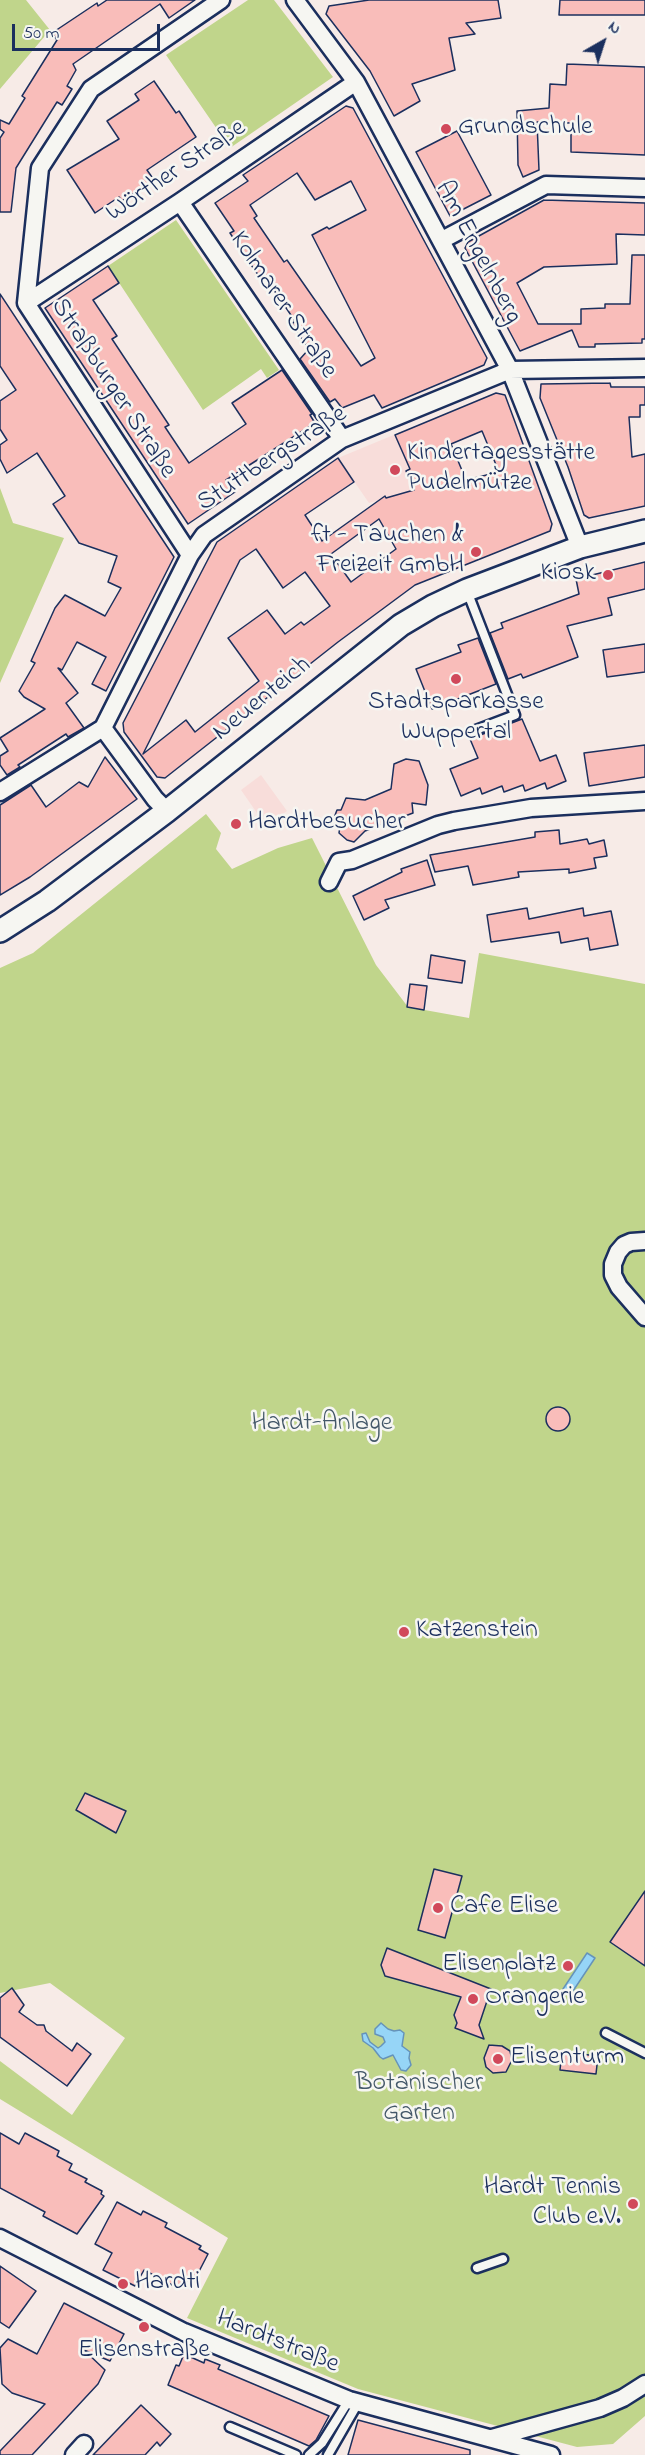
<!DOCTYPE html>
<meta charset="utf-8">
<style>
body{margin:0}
#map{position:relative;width:645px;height:2455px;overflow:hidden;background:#f7ebe7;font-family:"Indie Flower",sans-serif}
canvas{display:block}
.north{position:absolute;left:573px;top:12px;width:60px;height:60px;-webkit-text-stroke:4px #f6f6f2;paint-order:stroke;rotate:39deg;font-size:16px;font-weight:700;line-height:24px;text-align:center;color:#1b2f5e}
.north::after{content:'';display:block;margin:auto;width:21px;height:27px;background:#1b2f5e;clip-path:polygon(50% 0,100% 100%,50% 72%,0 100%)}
.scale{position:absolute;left:12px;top:24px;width:148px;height:27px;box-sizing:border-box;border:3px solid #1b2f5e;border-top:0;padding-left:8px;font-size:18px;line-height:21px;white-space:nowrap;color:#1b2f5e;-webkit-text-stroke:4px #f6f6f2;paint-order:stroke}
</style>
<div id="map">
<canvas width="645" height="2455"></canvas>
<div class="north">N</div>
<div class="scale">50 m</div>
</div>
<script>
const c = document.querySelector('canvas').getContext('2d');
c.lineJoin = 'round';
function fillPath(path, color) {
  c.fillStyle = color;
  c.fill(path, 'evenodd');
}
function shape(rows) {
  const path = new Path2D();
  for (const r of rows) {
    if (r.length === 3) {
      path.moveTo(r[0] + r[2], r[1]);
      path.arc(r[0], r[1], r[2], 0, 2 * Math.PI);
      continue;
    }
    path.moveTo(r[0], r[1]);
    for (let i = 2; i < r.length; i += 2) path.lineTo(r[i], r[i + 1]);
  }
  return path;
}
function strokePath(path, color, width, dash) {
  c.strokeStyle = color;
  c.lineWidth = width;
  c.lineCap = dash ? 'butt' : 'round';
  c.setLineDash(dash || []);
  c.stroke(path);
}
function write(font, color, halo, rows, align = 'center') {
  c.font = font + ' "Indie Flower",sans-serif';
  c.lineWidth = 5;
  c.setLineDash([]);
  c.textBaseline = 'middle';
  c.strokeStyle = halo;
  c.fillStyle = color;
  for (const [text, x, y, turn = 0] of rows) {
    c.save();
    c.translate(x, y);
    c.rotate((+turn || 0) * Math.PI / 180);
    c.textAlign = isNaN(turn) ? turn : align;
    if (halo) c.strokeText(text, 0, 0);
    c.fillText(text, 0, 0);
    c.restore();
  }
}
const built = shape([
 [425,422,450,482,414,490,369,503,338,458],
 [261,775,287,811,266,826,241,790]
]);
const green = shape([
 [0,0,26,0,50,30,0,89],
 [248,0,274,0,333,77,230,148,166,55],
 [176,220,279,370,267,378,261,369,203,410,108,266],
 [0,488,13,523,64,538,0,683],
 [206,814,221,833,216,849,232,869,278,848,312,838,376,965,408,1007,469,1018,479,953,645,984,645,2416,613,2444,577,2447,358,2389,187,2318,228,2238,0,2099,0,2061,72,2115,125,2038,50,1983,0,1993,0,968,33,953]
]);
const water = shape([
 [587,1953,595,1958,571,1994,563,1989,587,1953],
 [381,2023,388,2029,394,2031,400,2030,404,2033,402,2046,410,2052,409,2058,411,2065,406,2071,401,2070,393,2055,383,2059,380,2057,373,2048,363,2041,362,2034,366,2033,370,2042,378,2048,381,2046,385,2042,383,2037,375,2034,375,2029,381,2023]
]);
const building = shape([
 [107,0,195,0,169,18,160,4,73,64,76,70,67,86,72,89,62,105,57,102,16,168,11,212,0,212,0,138,4,132,0,129,0,120,9,124,25,98,22,96,57,40,52,33,97,3,98,6,107,0],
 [369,0,498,0,501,18,466,23,475,34,449,38,455,70,412,84,420,101,394,116,370,71,326,14,329,6,369,0],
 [560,0,645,0,645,15,559,15,560,0],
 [567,64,645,67,645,155,571,152,571,123,537,122,539,170,523,177,518,165,517,111,549,108,550,84,566,85,567,64],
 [154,81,176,113,179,111,196,137,147,170,154,180,122,201,119,197,95,213,67,170,119,139,107,121,139,100,135,94,154,81],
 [346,106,353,108,487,358,484,365,382,408,374,395,342,408,335,399,330,402,300,359,309,349,292,324,295,321,265,277,261,279,247,259,230,233,234,231,215,203,248,181,243,175,346,106],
 [297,173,315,200,351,181,366,210,329,229,327,227,312,235,375,358,361,366,287,260,284,262,254,218,257,216,250,205,297,173],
 [457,131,491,195,450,216,416,152,457,131],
 [544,200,645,203,645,235,616,234,617,264,544,267,517,283,538,324,581,324,581,309,605,308,605,304,630,304,632,255,645,255,645,339,642,339,642,343,595,344,595,347,579,347,572,330,520,351,465,248,468,242,544,200],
 [108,266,119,283,93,300,117,336,112,339,169,425,165,427,189,463,246,424,232,403,282,370,312,414,310,415,315,423,226,480,235,492,188,524,45,308,108,266],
 [0,294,174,557,106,691,92,684,106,657,77,642,62,670,58,668,78,693,66,703,84,728,68,737,66,734,18,765,20,767,7,775,0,765,0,756,8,751,0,738,45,709,24,697,19,691,35,663,31,661,55,608,65,595,105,616,121,588,108,582,117,556,79,543,53,504,65,496,37,453,7,473,0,459,0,445,7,440,0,429,0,401,16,390,0,366,0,294],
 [610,383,611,387,645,387,645,405,640,405,640,417,629,417,632,457,645,454,645,506,589,518,584,515,568,467,540,398,541,384,610,383],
 [496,393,505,395,515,422,552,524,550,531,415,585,338,642,165,778,157,777,124,732,123,723,217,542,338,458,354,482,305,515,322,541,385,496,386,498,414,490,406,471,410,469,395,435,496,393],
 [482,431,499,472,466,480,451,444,482,431],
 [379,519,396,549,351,582,331,554,379,519],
 [256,549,283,588,305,572,330,606,304,625,301,622,285,634,267,610,228,638,259,681,195,732,186,720,143,754,240,560,256,549],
 [645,562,645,589,608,598,612,615,567,626,578,657,523,678,521,674,508,679,490,633,503,628,501,623,579,594,576,579,645,562],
 [478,638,496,684,432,709,416,669,461,652,458,645,478,638],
 [645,644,645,672,607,677,603,650,645,644],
 [522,719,540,761,556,755,566,781,547,789,545,783,525,791,523,785,504,792,502,786,482,794,480,788,461,796,450,769,478,758,470,739,522,719],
 [645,745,645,777,589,786,584,753,645,745],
 [105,757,137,799,30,877,0,895,0,805,31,785,46,807,79,782,88,787,105,757],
 [406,759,419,761,428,785,426,805,412,803,413,813,365,831,354,842,347,840,339,833,340,826,332,823,337,810,341,810,346,798,365,800,391,789,394,764,406,759],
 [559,830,560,844,587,839,589,844,604,840,607,856,594,858,596,868,569,873,569,869,518,872,519,877,473,885,468,866,435,872,430,855,535,837,535,832,559,830],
 [427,860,435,885,385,900,389,908,364,920,353,896,402,872,401,869,427,860],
 [527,908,529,919,583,908,584,916,611,911,618,945,590,950,588,938,561,943,559,932,491,942,487,915,527,908],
 [431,955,465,961,462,983,428,978,431,955],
 [410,984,427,986,424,1010,407,1007,410,984],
 [558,1419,12],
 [85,1793,126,1811,116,1833,76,1810,85,1793],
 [434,1869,462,1876,445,1938,418,1930,434,1869],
 [645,1891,645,1966,610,1942,645,1891],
 [387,1948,491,1989,479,2025,484,2039,455,2028,457,2023,454,2015,461,1997,385,1976,381,1965,387,1948],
 [12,1988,24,2005,19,2012,37,2025,44,2025,46,2031,72,2051,77,2043,91,2054,67,2086,0,2037,0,1998,12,1988],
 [489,2045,502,2046,510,2051,512,2060,506,2072,493,2073,486,2067,484,2058,489,2045],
 [562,2052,598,2056,596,2074,560,2070,562,2052],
 [0,2133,19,2144,25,2133,59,2151,57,2156,72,2164,69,2170,87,2179,85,2182,102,2191,101,2194,104,2196,77,2234,43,2216,45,2212,0,2188,0,2133],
 [117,2202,141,2215,143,2211,167,2223,165,2227,201,2246,199,2249,208,2254,193,2283,184,2279,178,2288,144,2270,135,2286,103,2270,112,2253,95,2244,117,2202],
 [0,2266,36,2291,9,2328,0,2322,0,2266],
 [64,2303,124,2334,110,2361,84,2350,105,2370,98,2384,32,2455,0,2455,0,2451,45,2404,12,2393,2,2384,0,2348,8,2339,37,2354,64,2303],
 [184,2354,204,2363,205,2359,220,2365,218,2369,329,2416,316,2440,309,2446,168,2385,176,2365,179,2366,184,2354],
 [141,2405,171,2434,160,2446,157,2442,145,2455,93,2455,141,2405],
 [358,2420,470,2450,470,2455,348,2455,358,2420]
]);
const service = shape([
 [467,591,515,715,473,731],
 [606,2033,645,2053],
 [477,2268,503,2259],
 [230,2427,296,2455],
 [309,2455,322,2443,349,2400],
 [328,2455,358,2403]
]);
const minor = shape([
 [295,0,356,82,510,370,580,547],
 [180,202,342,439],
 [442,240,546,185,645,188],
 [26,303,180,202,356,82],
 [190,555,26,303,40,168,91,89,221,0],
 [0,792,103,728],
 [167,811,155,799,103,728,190,555,204,535,342,439,510,370,645,368],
 [329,882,339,862,352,860,438,825,454,821,531,808,645,801],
 [645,1241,631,1242,624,1245,618,1252,613,1264,613,1275,619,1287,645,1317],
 [0,2238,184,2332,349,2400,551,2455],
 [492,2438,600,2408,623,2398,645,2384],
 [74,2455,84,2444]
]);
const tertiary = shape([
 [0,931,47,901,167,811,401,625,433,606,467,590,580,547,645,531]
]);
const markers = [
 [446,129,6,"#d1495b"],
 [395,470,6,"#d1495b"],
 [476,552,6,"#d1495b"],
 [608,575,6,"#d1495b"],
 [456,679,6,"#d1495b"],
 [236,824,6,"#d1495b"],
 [404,1632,6,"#d1495b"],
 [438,1908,6,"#d1495b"],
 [568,1966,6,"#d1495b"],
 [473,1999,6,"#d1495b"],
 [498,2059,6,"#d1495b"],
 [633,2204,6,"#d1495b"],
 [123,2284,6,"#d1495b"],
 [144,2327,6,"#d1495b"]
];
const poiNames = [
 ["Grundschule",458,129],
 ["Kindertagesstätte",407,455],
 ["Pudelmütze",407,485],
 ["ft - Tauchen &",464,537,"right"],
 ["Freizeit GmbH",464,567,"right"],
 ["Kiosk",596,575,"right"],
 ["Stadtsparkasse",456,704,"center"],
 ["Wuppertal",456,734,"center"],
 ["Hardtbesucher",248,824],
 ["Katzenstein",416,1632],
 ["Cafe Elise",450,1908],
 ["Elisenplatz",556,1966,"right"],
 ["Orangerie",485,1999],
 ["Elisenturm",510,2059],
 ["Hardt Tennis",621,2189,"right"],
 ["Club e.V.",621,2219,"right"],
 ["Hardti",135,2284],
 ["Elisenstraße",144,2352,"center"]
];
const streetNames = [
 ["Wörther Straße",177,172,-34],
 ["Am Engelnberg",477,253,62],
 ["Kolmarer Straße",282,306,56],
 ["Straßburger Straße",112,389,57],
 ["Stuttbergstraße",273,460,-33],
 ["Neuenteich",263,700,-39],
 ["Hardtstraße",277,2343,22]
];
const parkNames = [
 ["Hardt-Anlage",322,1425],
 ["Botanischer",419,2085],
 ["Garten",419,2115]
];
fillPath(built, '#f8ddda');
fillPath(green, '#c0d58b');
fillPath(water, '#96d5f7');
strokePath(water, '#6593ba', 1.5);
fillPath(building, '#f9bdba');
strokePath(building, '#1b2f5e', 1.5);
strokePath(service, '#1b2f5e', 13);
strokePath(minor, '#1b2f5e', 21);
strokePath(tertiary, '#1b2f5e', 26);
strokePath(service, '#f6f6f2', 8);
strokePath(minor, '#f6f6f2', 16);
strokePath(tertiary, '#f6f6f2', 21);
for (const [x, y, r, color] of markers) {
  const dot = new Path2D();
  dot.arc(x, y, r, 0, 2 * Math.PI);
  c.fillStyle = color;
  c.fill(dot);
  strokePath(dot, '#f6f6f2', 2);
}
write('26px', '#1b2f5e', '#f6f6f2', poiNames, 'left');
write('26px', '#1b2f5e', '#f6f6f2', streetNames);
write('26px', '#445869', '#f6f6f2', parkNames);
</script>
